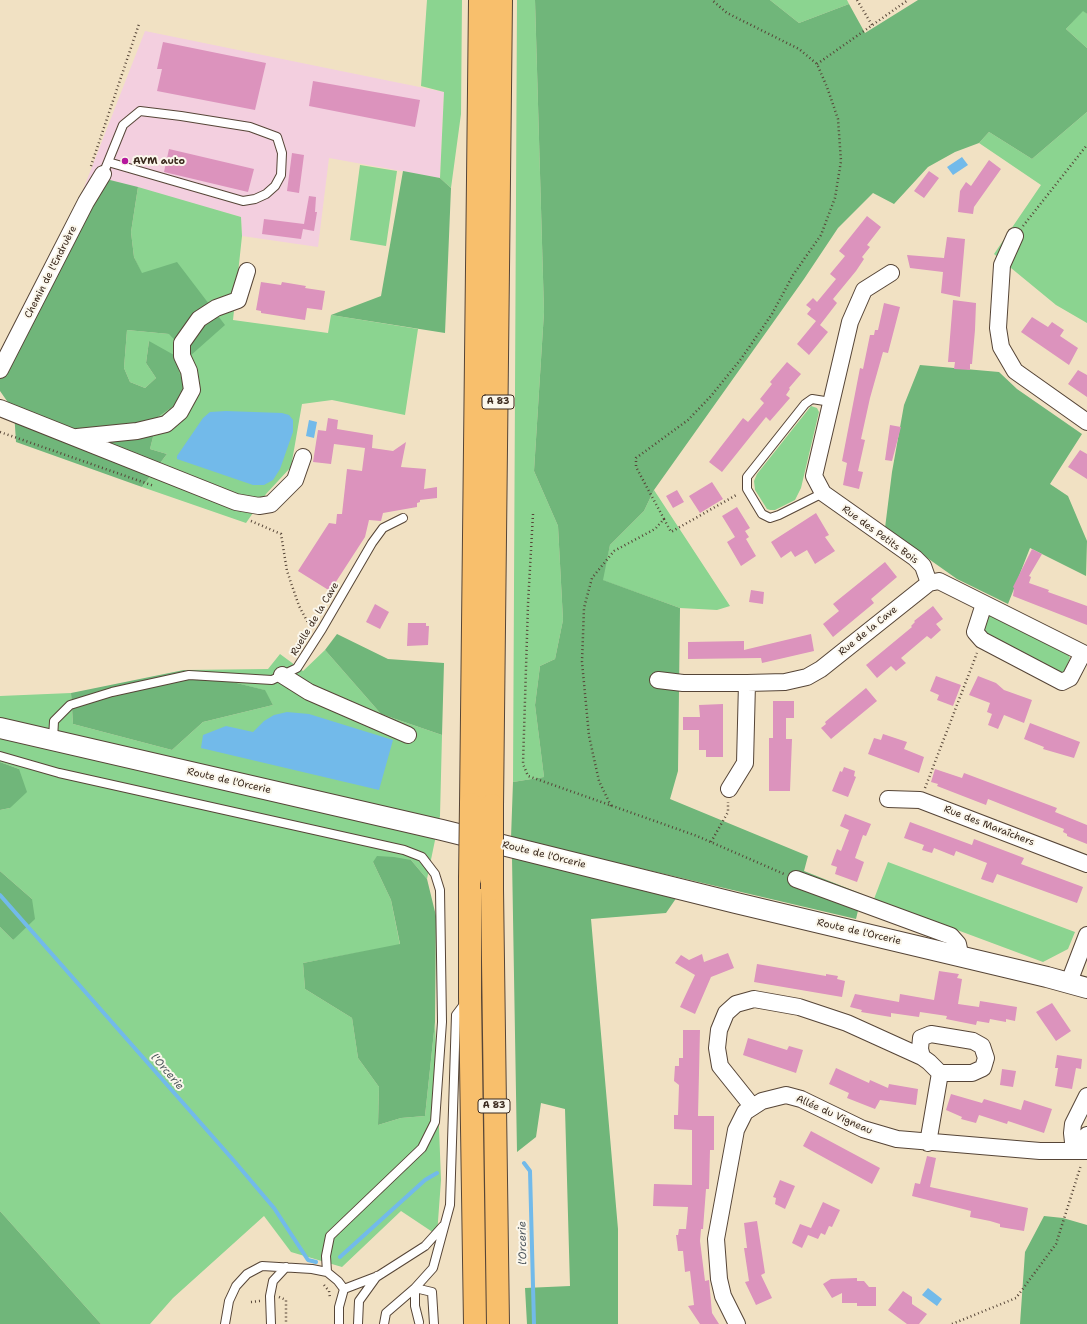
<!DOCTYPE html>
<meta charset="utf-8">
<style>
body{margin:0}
canvas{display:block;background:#f1e1c3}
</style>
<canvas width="1087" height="1324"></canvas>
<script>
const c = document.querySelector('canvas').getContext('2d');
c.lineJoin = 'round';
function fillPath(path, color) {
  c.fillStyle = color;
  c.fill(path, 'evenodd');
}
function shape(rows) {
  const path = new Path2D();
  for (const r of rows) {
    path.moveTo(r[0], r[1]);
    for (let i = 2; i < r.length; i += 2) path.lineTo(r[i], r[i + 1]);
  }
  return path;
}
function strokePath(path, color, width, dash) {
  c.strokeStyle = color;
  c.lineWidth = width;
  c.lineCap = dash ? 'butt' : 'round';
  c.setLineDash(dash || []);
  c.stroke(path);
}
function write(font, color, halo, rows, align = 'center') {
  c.font = font + ' "Shantell Sans",sans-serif';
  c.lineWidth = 4;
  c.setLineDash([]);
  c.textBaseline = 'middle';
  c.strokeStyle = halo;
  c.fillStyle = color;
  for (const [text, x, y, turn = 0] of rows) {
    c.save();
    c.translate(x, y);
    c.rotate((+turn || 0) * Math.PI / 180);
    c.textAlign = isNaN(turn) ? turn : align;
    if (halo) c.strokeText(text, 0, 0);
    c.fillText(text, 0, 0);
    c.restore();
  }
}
const built = shape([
 [145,31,444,92,440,178,329,158,318,247,242,236,241,217,110,180,81,195]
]);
const green = shape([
 [427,0,462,0,461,114,451,188,440,178,444,92,421,86],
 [517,0,535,0,544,312,534,471,558,526,563,620,555,659,540,666,535,705,544,777,513,782],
 [770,0,847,0,849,4,799,23],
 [1083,10,1087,14,1087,48,1066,29],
 [1087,112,1087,323,1056,305,994,254,1041,185,979,143,989,132,1032,159],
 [360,165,397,171,386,246,350,240],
 [138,187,241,217,242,236,233,320,328,333,331,315,418,329,405,415,332,400,302,404,291,467,266,494,246,523,142,487,167,454,150,449,158,417,187,397,149,341,146,363,156,378,145,388,130,382,124,368,127,330,169,334,134,257,131,232],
 [811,406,817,408,819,412,801,488,795,500,775,510,770,510,767,509,755,490,754,481,757,474],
 [654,490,730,606,717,610,680,608,602,580,610,545,644,511],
 [990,615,1068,654,1070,658,1065,671,1060,674,985,635,983,629,988,616],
 [325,650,381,714,442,735,440,816,427,879,411,860,373,862,391,900,400,945,303,963,305,989,352,1018,358,1058,379,1087,378,1125,401,1118,425,1116,435,1022,441,1180,437,1235,401,1211,342,1267,291,1252,264,1216,173,1298,150,1324,101,1324,0,1211,0,927,13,940,32,899,0,871,0,810,10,808,19,769,0,762,0,696,71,693,73,724,172,750,203,722,273,705,264,690,184,670,268,669,280,654,303,671],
 [888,862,1075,932,1068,949,1043,962,874,899]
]);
const forest = shape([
 [535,0,770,0,799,23,849,4,865,33,918,0,1087,0,1087,14,1083,11,1066,29,1087,48,1087,112,1032,159,989,132,979,143,955,152,928,167,894,204,873,193,838,228,804,279,654,490,644,511,610,545,603,580,680,608,678,771,670,799,808,856,804,871,862,894,856,919,511,838,513,782,544,777,535,705,540,666,555,659,563,620,558,526,534,471,544,312],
 [403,171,440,178,451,188,445,333,331,315,381,296],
 [110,180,138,187,131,232,134,257,142,273,177,262,225,325,190,356,169,334,127,330,124,368,130,382,145,388,156,378,146,363,149,341,174,355,187,397,158,417,150,449,167,454,142,487,16,442,14,411,0,391,0,373,81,195],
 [920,365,999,372,1017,389,1082,434,1050,484,1068,496,1087,541,1086,576,1030,548,1008,604,957,579,885,528,892,472,904,405],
 [337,634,388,659,444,663,442,735,381,714,325,650],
 [184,670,265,690,273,705,203,722,172,750,73,724,71,693],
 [0,762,19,769,27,792,10,808,0,810],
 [377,856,394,857,411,860,427,879,436,916,435,1022,425,1116,401,1118,378,1125,379,1087,358,1058,352,1018,305,989,303,963,400,944,391,900,373,862],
 [512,858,677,897,666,913,591,919,618,1229,618,1324,527,1324,525,1288,570,1286,565,1109,541,1103,536,1137,517,1152],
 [0,871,32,899,35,919,13,940,0,927],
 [0,1211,101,1324,0,1324],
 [1044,1216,1063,1218,1087,1225,1087,1324,1020,1324,1025,1252]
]);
const water = shape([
 [962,157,968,165,953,175,947,167],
 [226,411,282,413,289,415,293,420,293,432,280,469,273,480,264,485,253,485,177,459,177,456,203,418,210,412],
 [309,420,317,422,314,438,306,436],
 [287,712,309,714,393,740,379,790,201,748,203,735,226,726,253,732,264,721,274,715],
 [928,1288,942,1299,937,1306,922,1295]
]);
const stream = shape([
 [0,895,235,1162,274,1208,308,1260,316,1262],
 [524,1163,530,1171,534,1324],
 [340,1257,425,1180,437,1173]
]);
const building = shape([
 [163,42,266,63,255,110,157,91,162,69,157,69],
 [313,81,420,100,415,127,309,106],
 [169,149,254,169,248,192,164,172],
 [292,153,304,155,299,193,287,191],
 [989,160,1001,169,974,207,973,214,958,212,960,191,966,182,971,186],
 [929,171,939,178,924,198,914,191],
 [309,196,316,197,315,212,317,212,314,231,303,229,301,239,262,234,264,219,304,224],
 [867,216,881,227,867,245,870,247,862,257,864,259,856,271,833,299,837,303,820,325,828,332,809,355,797,344,816,321,807,314,811,309,806,305,813,298,817,302,836,279,830,274,845,256,839,251],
 [947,237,965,239,960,297,941,293,943,272,910,268,907,255,944,258],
 [261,282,281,285,282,282,306,286,305,288,325,291,322,310,307,308,305,320,261,313,261,311,256,310],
 [953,300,976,303,975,330,972,364,970,364,970,370,954,369,955,362,948,362],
 [884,303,900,307,888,353,883,352,870,398,861,439,865,440,858,471,863,472,859,489,843,485,847,463,842,461,860,368,863,369,870,335,874,335,875,330,878,330],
 [1032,317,1048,327,1052,322,1064,330,1060,336,1078,348,1069,365,1021,332],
 [787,362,801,374,789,388,790,389,786,395,790,398,770,421,766,417,722,472,709,462,743,418,748,422,764,403,760,399,772,384,770,382],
 [1078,370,1087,375,1087,397,1068,384],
 [328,418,338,420,337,429,373,435,372,448,393,451,406,442,401,467,426,469,424,489,437,487,437,498,420,500,420,502,417,503,417,507,383,513,381,521,369,520,365,537,330,591,298,571,329,523,336,524,337,514,342,514,347,469,362,471,365,448,334,444,331,464,313,462,318,430,326,431],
 [890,425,901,427,892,461,885,460],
 [1080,450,1087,454,1087,479,1068,467],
 [712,482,723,499,700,513,689,496],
 [677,490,684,502,673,508,666,496],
 [737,507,750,528,745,531,749,537,746,539,756,556,741,566,727,542,735,537,722,516],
 [816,513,829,535,825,537,835,551,815,564,807,550,795,557,791,551,781,558,771,542],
 [1032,549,1042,554,1029,576,1031,577,1029,583,1049,590,1048,592,1087,606,1087,625,1013,596,1014,588,1013,587],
 [885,562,897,577,871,599,874,603,833,637,823,624,839,611,833,604],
 [751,590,764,592,763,604,749,602],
 [375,604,389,612,380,629,366,622],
 [933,606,943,619,936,624,941,630,931,639,927,636,901,658,906,663,896,671,891,666,877,678,866,665,912,627,911,626,915,622,914,621],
 [408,623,426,623,426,626,429,626,428,645,407,646],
 [811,634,814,651,762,663,761,658,688,659,688,642,744,641,744,650],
 [936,676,961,685,953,706,937,700,939,695,930,691],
 [978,676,996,683,1004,690,1032,700,1024,723,1004,715,998,729,988,725,992,714,987,712,990,703,969,695],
 [866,688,877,701,831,739,821,728,826,724,825,722],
 [773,701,794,701,794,718,786,718,786,739,792,739,790,791,769,791,769,738,773,738],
 [723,704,723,757,706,757,706,750,699,750,699,730,683,730,683,717,700,717,699,705],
 [1030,723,1080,742,1074,758,1043,749,1044,747,1024,739],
 [883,734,907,742,904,749,924,757,919,773,868,754,874,738,881,740],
 [844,767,855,771,854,776,856,777,848,797,832,791,840,771,842,772],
 [935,769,962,778,964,773,1057,808,1055,812,1087,825,1087,844,1067,836,1067,834,1063,832,1064,829,988,799,986,805,937,786,938,784,931,782],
 [845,814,871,824,866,836,863,835,855,858,864,862,857,882,835,874,837,867,831,865,837,849,841,851,849,830,840,826],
 [910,822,972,845,974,839,1024,858,1021,864,1083,887,1077,903,997,874,993,883,981,879,987,863,956,851,954,856,934,848,932,853,922,850,924,845,904,838],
 [728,953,734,968,711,977,695,1014,680,1007,695,975,675,963,681,955,689,960,702,954,704,962],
 [757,964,826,976,826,974,838,976,837,979,845,981,842,997,754,982],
 [939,971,959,974,957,978,962,979,958,1004,979,1007,980,1001,1017,1007,1015,1021,1006,1019,1006,1022,990,1019,989,1023,977,1021,976,1025,946,1019,947,1016,920,1012,919,1017,891,1013,891,1017,861,1012,862,1010,850,1007,855,994,899,1002,900,994,934,1000],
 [1052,1003,1071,1031,1056,1041,1036,1012],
 [683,1030,700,1030,698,1116,714,1116,714,1150,710,1150,709,1189,706,1189,703,1229,701,1229,700,1241,705,1281,709,1280,712,1313,719,1324,700,1324,688,1306,694,1305,690,1271,685,1272,683,1251,678,1251,676,1235,678,1235,679,1229,686,1229,688,1207,653,1206,654,1184,692,1185,692,1130,674,1129,674,1115,678,1115,679,1085,674,1081,675,1066,679,1066,679,1058,683,1058],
 [748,1038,787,1050,789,1046,803,1050,796,1073,743,1055],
 [1057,1055,1082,1059,1081,1069,1076,1068,1072,1089,1055,1086,1058,1068,1055,1068],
 [836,1068,869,1083,870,1080,888,1088,889,1084,918,1089,916,1105,880,1100,875,1109,847,1098,849,1093,829,1084],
 [1002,1069,1016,1071,1013,1087,1000,1085],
 [951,1094,982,1103,984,1099,1021,1110,1024,1100,1052,1109,1044,1133,1008,1121,1007,1124,979,1115,976,1123,961,1119,962,1117,946,1110],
 [811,1131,880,1168,872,1184,803,1146],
 [927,1156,936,1158,930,1187,1028,1208,1024,1231,1000,1227,1000,1224,990,1221,970,1217,971,1211,912,1196,915,1183,920,1184],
 [780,1180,795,1186,785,1209,775,1204,776,1198,773,1197],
 [823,1202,840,1210,832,1227,829,1226,825,1235,821,1233,818,1239,808,1235,802,1248,792,1243,800,1224,811,1228],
 [757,1221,765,1273,761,1275,772,1298,756,1305,745,1282,749,1281,744,1248,747,1248,744,1223],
 [857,1278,857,1281,864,1281,869,1287,876,1287,876,1306,857,1306,857,1303,842,1303,842,1293,832,1298,823,1284,831,1279],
 [903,1291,912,1297,912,1304,927,1314,919,1324,907,1324,888,1310]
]);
const path = shape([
 [857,0,872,25],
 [817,64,908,0],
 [91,166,139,24],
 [1023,226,1087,145],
 [0,432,154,486],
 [533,514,528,604,523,764,528,776,697,836,784,874],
 [664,519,671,532,738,494],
 [251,521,281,534,287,571,299,606,311,628],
 [925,788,977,653],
 [611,806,599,781,589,736,582,662,584,608,592,578,614,551,655,529,664,519,636,467,636,458,688,420,711,396,741,359,772,314,793,275,821,235,835,198,841,161,838,119,827,87,817,64,799,49,727,13,712,0],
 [711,842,728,812,728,802],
 [324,1285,329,1291,330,1298],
 [279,1297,286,1300,286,1324],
 [251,1302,260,1301],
 [952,1324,1016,1298,1056,1244,1081,1165]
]);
const service = shape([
 [103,174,108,162,123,125,140,111,181,116,250,127,277,137,282,153,281,175,275,186,266,194,255,199,243,201,108,162],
 [823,493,779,515,770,518,762,514,747,489,747,477,805,404,812,399,831,402],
 [53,739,54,721,70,705,112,692,189,675,272,680,297,668,322,629,372,543,383,528,403,518],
 [0,756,59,773,404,850,422,857,435,874,440,890,442,1022,435,1122,422,1148,330,1236,326,1256,327,1272],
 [419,1322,415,1306,415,1288,433,1268,450,1205,456,1015,465,1003],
 [225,1324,229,1301,236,1286,247,1274,262,1266,312,1269,327,1272,338,1281,344,1289],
 [271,1324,270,1296,273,1281,286,1267],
 [339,1324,339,1307,344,1289,378,1276,425,1246,443,1226],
 [358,1324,359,1301,377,1276],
 [384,1324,386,1313,415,1288,432,1292,434,1324]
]);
const minor = shape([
 [1015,236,1002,265,998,328,1001,347,1015,371,1087,422],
 [891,273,864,290,850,322,814,476,823,493,915,558,923,566,929,583],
 [0,370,86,202,103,174],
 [0,408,236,502,259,506,271,504,295,480,303,457],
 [77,437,137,431,166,424,180,412,192,390,189,371,182,356,182,343,199,319,216,308,238,300,247,271],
 [984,604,975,632,982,640,1062,682,1070,678,1083,653],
 [282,675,309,692,408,735],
 [658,680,683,683,747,683],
 [729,789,745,763,747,683,785,682,807,677,821,669,929,583,939,581,1087,655],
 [888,799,920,800,1087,864],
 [796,879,951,936,958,944,959,949,956,956],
 [1069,982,1087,935],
 [922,1057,920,1049,921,1038,931,1034,973,1041,982,1046,986,1058,983,1068,972,1073,940,1073],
 [752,1106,720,1066,717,1048,719,1030,726,1013,736,1004,754,999,799,1007,847,1023,922,1057,929,1062,940,1073,928,1143],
 [1074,1151,1072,1133,1073,1124,1087,1096],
 [1074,1151,1087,1135],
 [737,1324,723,1296,719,1279,716,1239,736,1130,745,1112,762,1101,786,1095,801,1099,863,1129,897,1139,1040,1151,1087,1151]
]);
const tertiary = shape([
 [0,728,442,830,736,903,1047,977,1087,988]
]);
const trunk = shape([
 [471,804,480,0],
 [492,805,501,0],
 [470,879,470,997,475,1324],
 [492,889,498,1324]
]);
const trunkBridge = shape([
 [492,805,492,889],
 [470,879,471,804]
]);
const markers = [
 [125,161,4,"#b5179e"]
];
const shields = [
 [498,402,32],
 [494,1106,32]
];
const shieldNames = [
 ["A 83",498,402],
 ["A 83",494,1106]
];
const poiNames = [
 ["AVM auto",133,161]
];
const streetNames = [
 ["Chemin de l'Endruère",51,272,-63],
 ["Rue des Petits Bois",880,535,36],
 ["Ruelle de la Cave",315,619,-59],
 ["Rue de la Cave",868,631,-39],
 ["Route de l'Orcerie",229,781,13],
 ["Rue des Maraîchers",989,826,21],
 ["Route de l'Orcerie",544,855,14],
 ["Route de l'Orcerie",859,932,13],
 ["Allée du Vigneau",834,1115,24]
];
const waterNames = [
 ["l'Orcerie",167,1072,49],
 ["l'Orcerie",523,1243,-91]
];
fillPath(built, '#f3cfdf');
fillPath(green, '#8bd490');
fillPath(forest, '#70b67a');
fillPath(water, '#72baea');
strokePath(stream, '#72baea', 4);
fillPath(building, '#dc93bd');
strokePath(service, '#564537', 10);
strokePath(minor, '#564537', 18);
strokePath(tertiary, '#564537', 22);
strokePath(trunk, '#564537', 24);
strokePath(path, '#564537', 2.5, [1, 3]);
strokePath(service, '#fff', 8);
strokePath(minor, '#fff', 16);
strokePath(tertiary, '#fff', 20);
strokePath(trunk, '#f8bf6c', 22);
strokePath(trunkBridge, '#564537', 24, []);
strokePath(trunkBridge, '#f8bf6c', 22);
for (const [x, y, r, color] of markers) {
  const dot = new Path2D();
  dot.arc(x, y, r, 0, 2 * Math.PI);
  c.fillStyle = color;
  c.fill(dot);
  strokePath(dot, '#fbf7ec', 1.5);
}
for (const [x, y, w] of shields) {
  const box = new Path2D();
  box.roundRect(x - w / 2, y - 7, w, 14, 3);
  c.fillStyle = '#fbf7ec';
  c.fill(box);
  strokePath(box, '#3b2a1e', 1);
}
write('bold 9px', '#3b2a1e', null, shieldNames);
write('bold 10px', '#3b2a1e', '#fbf7ec', poiNames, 'left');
write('10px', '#3b2a1e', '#fbf7ec', streetNames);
write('italic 11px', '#4c555b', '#fbf7ec', waterNames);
</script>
